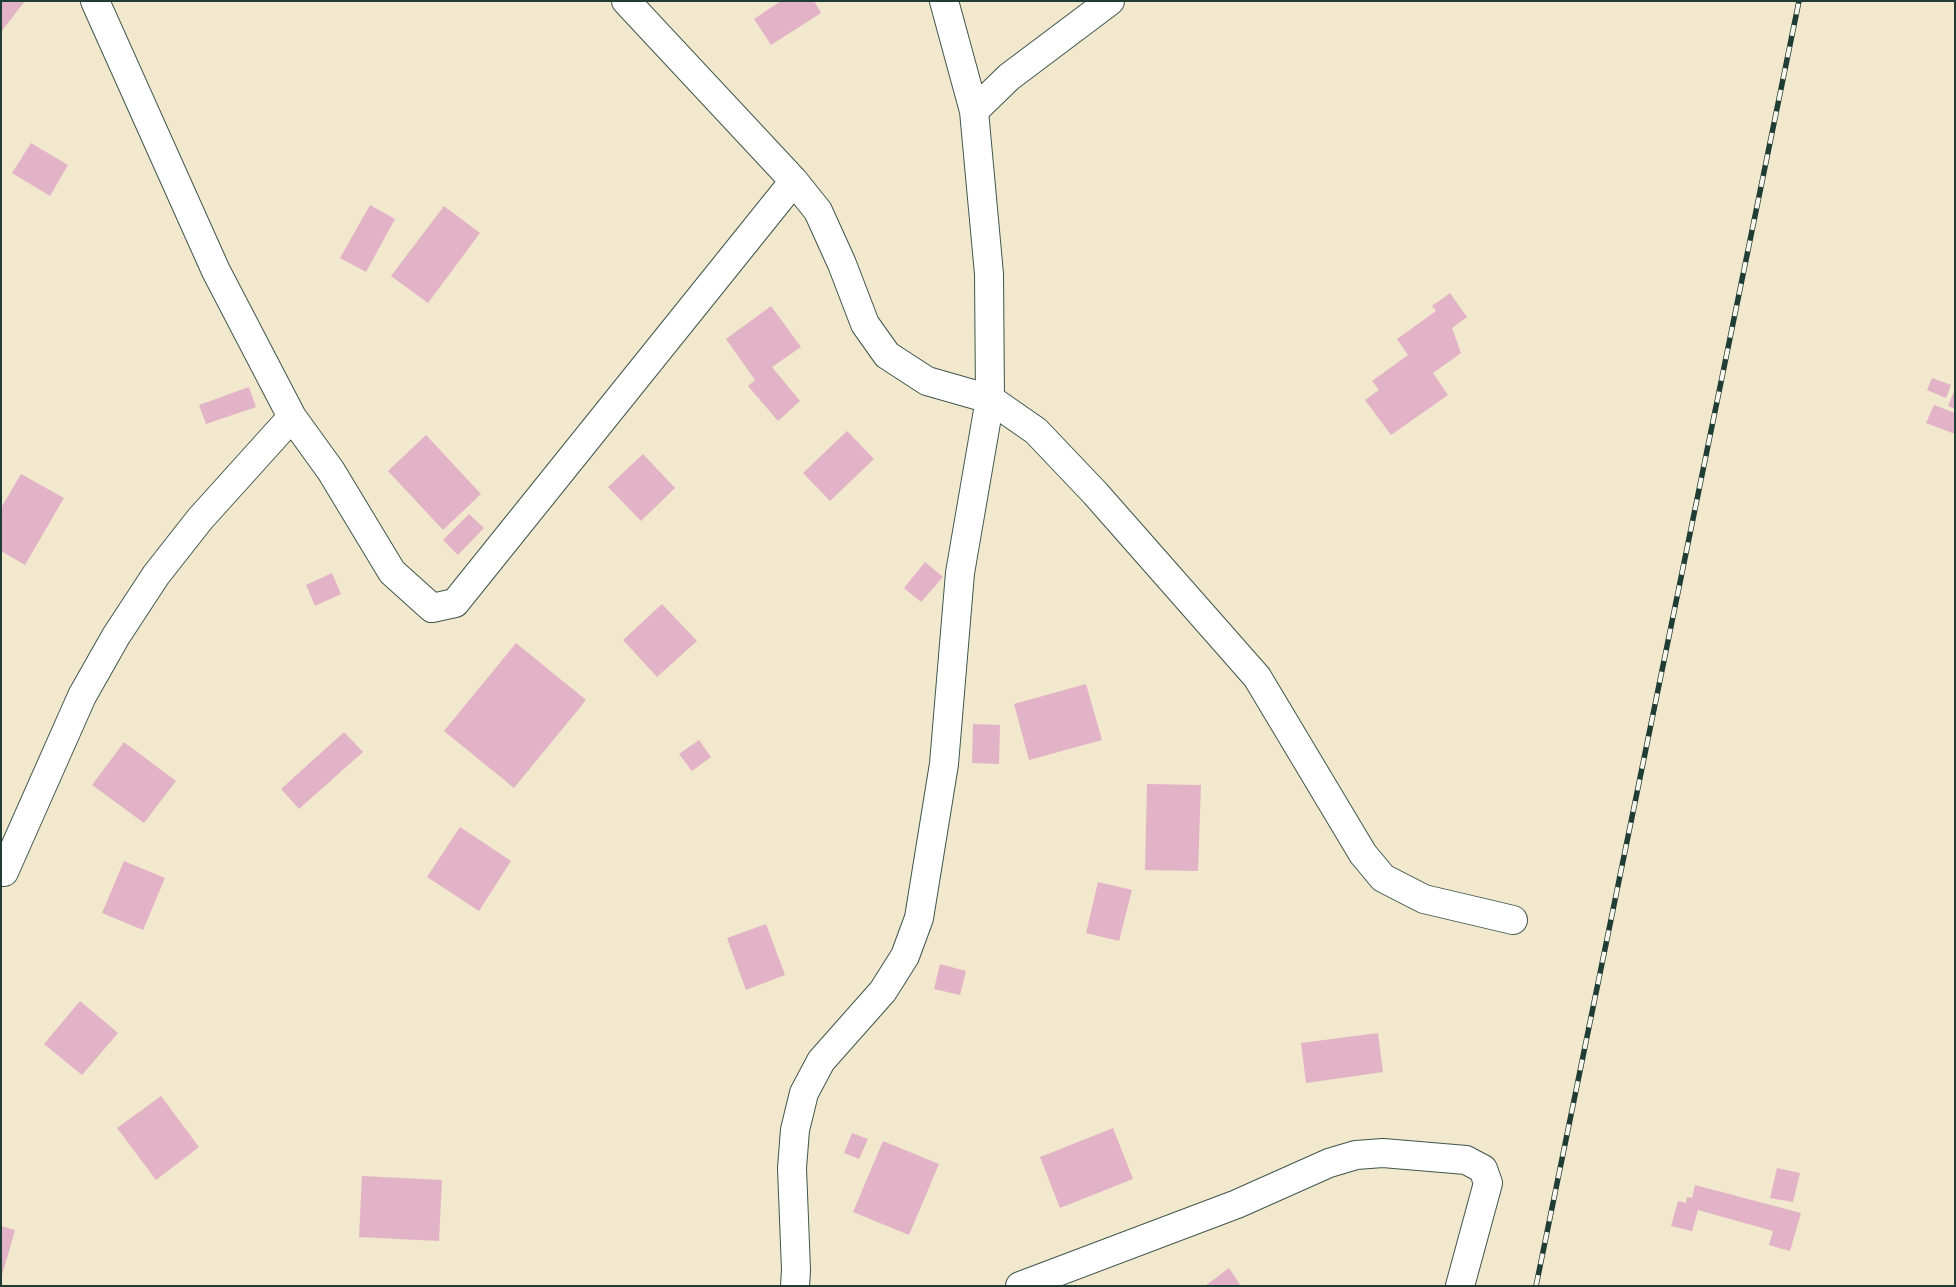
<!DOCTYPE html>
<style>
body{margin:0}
#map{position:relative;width:1956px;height:1287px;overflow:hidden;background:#f1e8cd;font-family:"Shantell Sans",sans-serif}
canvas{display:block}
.frame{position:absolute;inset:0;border:2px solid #1f3d34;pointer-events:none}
</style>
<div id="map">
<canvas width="1956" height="1287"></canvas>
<div class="frame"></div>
</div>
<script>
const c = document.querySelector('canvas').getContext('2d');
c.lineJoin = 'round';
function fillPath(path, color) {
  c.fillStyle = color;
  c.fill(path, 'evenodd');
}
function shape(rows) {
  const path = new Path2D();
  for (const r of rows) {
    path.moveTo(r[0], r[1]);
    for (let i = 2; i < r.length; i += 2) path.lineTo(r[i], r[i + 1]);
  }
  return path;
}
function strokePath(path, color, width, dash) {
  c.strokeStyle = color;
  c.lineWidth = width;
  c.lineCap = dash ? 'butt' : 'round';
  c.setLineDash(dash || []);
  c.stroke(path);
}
const building = shape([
 [1,1,25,1,1,32],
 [781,1,814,1,821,13,771,45,754,19],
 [31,143,68,165,50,196,12,173],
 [370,205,395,219,366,272,340,258],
 [444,206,480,233,428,303,391,276],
 [1450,293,1467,317,1452,328,1461,353,1433,373,1448,395,1391,435,1365,400,1379,390,1372,381,1408,355,1397,339,1436,311,1432,306],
 [771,306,801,347,772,367,800,401,778,421,748,386,755,380,726,339],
 [1932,378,1951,385,1946,398,1927,390],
 [249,387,256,407,206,424,199,405],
 [1955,389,1955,409,1948,406],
 [1934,405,1955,413,1955,434,1926,423],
 [847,431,874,459,830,501,803,473],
 [426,435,481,494,443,530,388,471],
 [643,454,675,488,641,521,608,487],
 [21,474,64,498,25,565,1,551,1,508],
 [469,514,484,528,458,555,443,540],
 [925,562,943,577,921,602,904,588],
 [332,573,341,594,315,606,306,585],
 [662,604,697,641,657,677,623,640],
 [516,643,586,700,514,788,444,731],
 [1086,684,1102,740,1029,760,1014,704],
 [973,724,1000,725,999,764,972,763],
 [344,732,363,752,299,809,281,789],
 [699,740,711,757,692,771,679,754],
 [124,742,176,781,144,823,92,785],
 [1147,784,1201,785,1198,871,1145,870],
 [460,827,511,861,479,911,427,877],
 [124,861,165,878,143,930,102,913],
 [1098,882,1132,890,1119,941,1086,933],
 [766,924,785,975,746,990,727,938],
 [940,964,966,971,960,995,934,989],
 [80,1001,118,1033,82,1075,44,1044],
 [1378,1033,1383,1072,1306,1083,1301,1043],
 [161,1096,199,1147,156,1180,117,1128],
 [1113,1128,1133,1179,1060,1208,1040,1157],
 [852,1133,868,1139,859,1159,844,1153],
 [883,1141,939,1164,909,1235,853,1212],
 [1777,1168,1800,1173,1793,1202,1770,1198],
 [362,1176,442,1180,439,1241,359,1237],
 [1695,1185,1801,1213,1790,1251,1769,1245,1773,1231,1698,1210,1692,1231,1671,1226,1678,1201,1686,1203,1687,1197,1692,1198],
 [1,1226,15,1230,2,1275,1,1275],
 [1229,1268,1241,1286,1205,1286]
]);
const minor = shape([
 [95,1,216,271,292,417,331,471,392,572,432,608,455,603,794,181],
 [626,1,794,181,818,211,842,264,865,324,887,355,927,381,990,399,1036,431,1095,493,1257,677,1363,854,1383,878,1424,899,1513,920],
 [974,111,1009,77,1110,1],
 [4,872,82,696,116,636,156,575,200,519,292,417],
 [795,1286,796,1270,792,1168,795,1130,804,1093,821,1061,883,991,905,956,919,918,944,764,960,573,990,399,989,274,974,111,944,1],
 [1020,1286,1237,1204,1329,1163,1356,1155,1383,1153,1466,1160,1483,1169,1488,1183,1460,1286]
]);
const rail = shape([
 [1536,1286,1799,1]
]);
fillPath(building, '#e2b3c6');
strokePath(minor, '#3e574b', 30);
strokePath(minor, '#fff', 28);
strokePath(rail, '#1f3d34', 5.5);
strokePath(rail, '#fbf7ec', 4, [11]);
</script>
